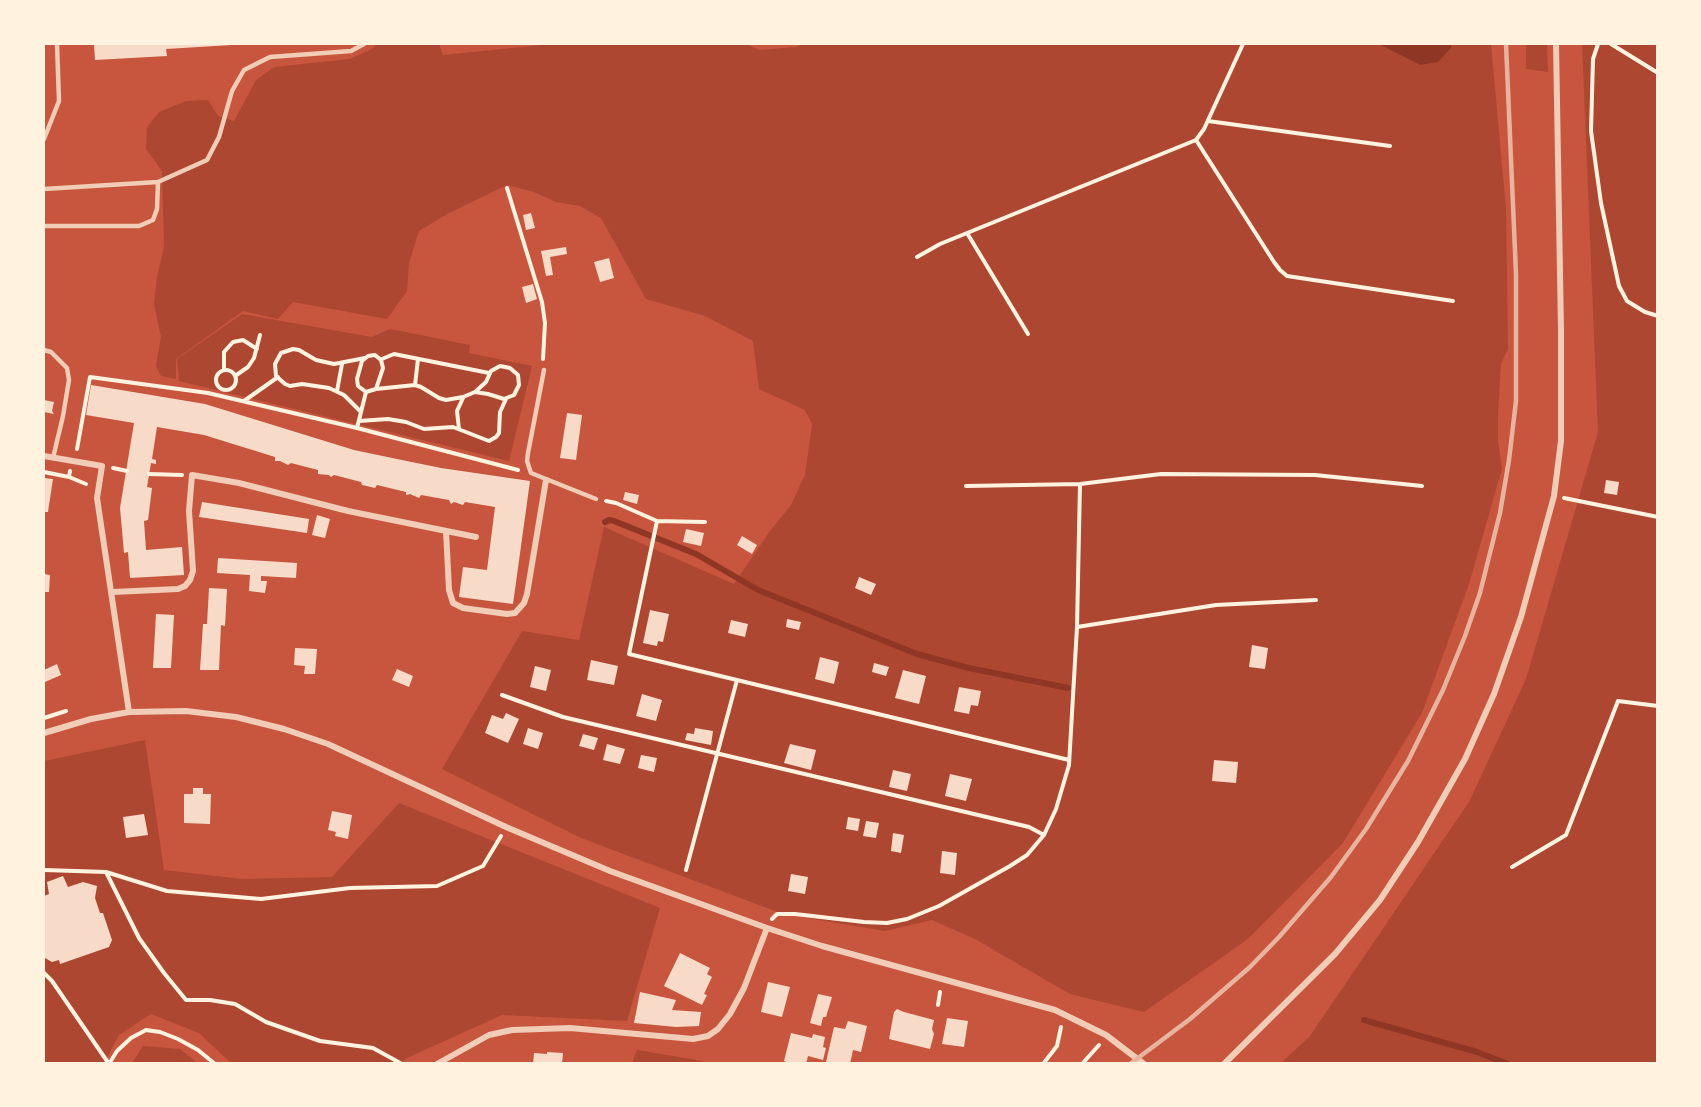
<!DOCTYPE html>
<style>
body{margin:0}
#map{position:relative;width:1701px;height:1107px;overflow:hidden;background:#c8553d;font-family:"Noto Sans",sans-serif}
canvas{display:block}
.frame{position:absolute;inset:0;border:45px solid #fff3e0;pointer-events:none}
</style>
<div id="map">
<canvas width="1701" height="1107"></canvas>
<div class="frame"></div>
</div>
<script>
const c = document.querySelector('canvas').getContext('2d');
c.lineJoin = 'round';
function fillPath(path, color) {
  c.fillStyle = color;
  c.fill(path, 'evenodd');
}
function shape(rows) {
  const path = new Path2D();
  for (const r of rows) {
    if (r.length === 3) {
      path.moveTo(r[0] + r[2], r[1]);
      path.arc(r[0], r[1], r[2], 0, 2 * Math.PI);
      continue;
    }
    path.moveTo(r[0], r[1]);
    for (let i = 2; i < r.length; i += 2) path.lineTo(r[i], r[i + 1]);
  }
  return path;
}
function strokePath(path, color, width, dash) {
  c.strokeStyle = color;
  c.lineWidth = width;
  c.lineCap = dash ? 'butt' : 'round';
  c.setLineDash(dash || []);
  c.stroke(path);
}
const green = shape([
 [376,44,439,44,443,55,552,44,746,44,759,50,796,47,803,44,1378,44,1420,65,1451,48,1451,44,1491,44,1506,209,1508,349,1501,364,1498,413,1498,440,1502,469,1469,584,1422,713,1343,843,1248,939,1144,1012,1070,994,975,939,932,920,885,931,783,914,581,838,442,769,522,631,579,640,604,527,734,584,770,531,791,505,805,475,812,424,805,410,759,389,753,341,705,316,646,299,601,218,580,206,556,202,534,192,507,185,447,214,419,231,409,263,407,291,387,319,293,302,278,319,243,311,176,359,176,379,161,376,156,366,161,337,154,304,157,277,164,247,162,171,146,149,147,127,159,112,186,101,208,100,218,116,234,121,256,80,274,67,350,59,372,49],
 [1526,44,1547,44,1548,72,1526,69],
 [1582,44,1657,44,1657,1063,1280,1064,1310,1036,1469,802,1526,679,1598,432],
 [242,314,372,337,390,329,396,330,470,345,469,353,532,366,509,461,179,381,177,359],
 [145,740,164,870,242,879,332,877,399,803,660,908,627,1021,502,1015,407,1058,401,1063,232,1064,199,1033,151,1014,119,1035,104,1063,44,1064,44,761],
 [143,1046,180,1049,197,1063,132,1063],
 [637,1050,702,1061,705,1063,632,1063]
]);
const water = shape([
 [1378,44,1451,44,1451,48,1438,62,1420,65]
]);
const stream = shape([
 [605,522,609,520,614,521,696,554,758,590,917,654,969,668,1068,688],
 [1364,1020,1477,1052,1508,1064]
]);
const building = shape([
 [94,44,232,44,232,45,166,49,167,56,95,60],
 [531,213,535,228,526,230,523,215],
 [566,247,567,254,550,257,553,275,546,276,541,251],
 [609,258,614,278,600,282,594,262],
 [533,284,537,299,526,303,522,287],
 [91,385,205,404,354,450,397,459,441,468,530,481,513,604,459,597,463,567,487,570,495,507,465,502,463,505,454,502,451,504,449,500,421,495,419,498,410,494,406,495,406,492,377,485,375,488,362,485,361,482,334,475,331,477,329,475,318,474,318,470,291,463,288,465,280,461,275,461,275,457,204,435,157,427,152,459,156,460,156,464,151,463,147,487,152,488,148,520,144,521,146,550,182,547,184,575,130,578,128,552,124,553,120,508,134,423,86,415],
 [44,400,54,402,52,411,54,414,44,412],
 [567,413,582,415,576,460,560,458],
 [44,478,53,479,48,512,44,512],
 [1606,480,1619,482,1617,495,1604,493],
 [625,492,639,495,637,504,623,500],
 [202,502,309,519,307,533,199,517],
 [317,515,330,519,325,538,312,535],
 [686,529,704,533,701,546,683,542],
 [742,536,757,545,752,554,737,545],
 [218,558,297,563,296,578,261,576,261,581,267,581,265,593,249,591,250,575,217,573],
 [44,574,50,575,49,592,44,592],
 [859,577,876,584,871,595,855,588],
 [209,588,227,589,225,626,221,625,219,670,200,670,203,624,207,624],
 [650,610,669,614,663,642,658,641,657,646,643,643],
 [156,614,174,615,171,668,153,668],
 [787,619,801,622,799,630,786,627],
 [731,620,748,624,745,637,728,633],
 [1252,645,1268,648,1265,669,1249,667],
 [295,648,317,649,315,674,304,674,305,666,294,665],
 [820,657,839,662,834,684,815,679],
 [591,660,618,666,614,685,587,680],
 [874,663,889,667,886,676,872,672],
 [57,664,61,675,45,682,44,670],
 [535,666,551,670,546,691,530,687],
 [397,669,413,676,409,687,392,680],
 [903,670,926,676,919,704,895,698],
 [959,687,981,691,978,706,971,705,969,714,954,711],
 [642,694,662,700,656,721,636,716],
 [506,713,519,719,508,743,485,733,492,715,503,719],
 [528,728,543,733,538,749,523,744],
 [695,728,713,731,711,745,685,740,687,733,694,734],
 [583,734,598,738,594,750,579,746],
 [607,744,625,749,620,764,603,760],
 [790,744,816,750,811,770,784,763],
 [641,755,657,758,654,772,638,768],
 [1214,760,1238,762,1236,783,1212,781],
 [893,770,911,774,907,791,889,787],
 [950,774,972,779,966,801,945,796],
 [193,788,203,788,203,794,211,794,210,824,184,823,184,794,193,794],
 [332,811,352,815,348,839,335,836,336,832,328,830],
 [144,814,148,835,126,838,123,817],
 [848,817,860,819,858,831,846,829],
 [866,821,879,823,876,838,863,836],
 [893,833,904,835,901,853,891,851],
 [942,851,957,853,955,875,940,873],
 [791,874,808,877,805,894,788,891],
 [63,876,68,887,83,882,97,886,95,898,100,913,103,913,112,940,109,947,60,964,59,960,52,962,45,958,44,954,44,896,49,894,47,882],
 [680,953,710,968,707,974,712,977,704,994,707,995,702,1005,664,986],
 [768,982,790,987,782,1017,761,1012],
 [640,992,676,1000,672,1010,701,1012,699,1026,676,1027,634,1023],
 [818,994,832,997,826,1017,823,1017,821,1026,810,1023],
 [897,1009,904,1012,934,1020,932,1029,934,1034,930,1049,889,1039,894,1012],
 [947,1018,968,1021,964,1047,942,1044],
 [848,1021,867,1026,861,1052,853,1050,850,1064,826,1062,834,1027,845,1029],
 [791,1033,812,1038,813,1034,825,1037,823,1047,826,1048,823,1060,808,1056,806,1064,790,1064,784,1061],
 [547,1052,563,1053,562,1064,533,1064,534,1053,547,1054]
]);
const path = shape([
 [1598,44,1593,59,1591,131,1601,203,1619,286,1627,301,1645,312,1658,316],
 [1611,44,1658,73],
 [1208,121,1390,146],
 [1196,140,1274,262,1280,270,1287,276,1453,301],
 [507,188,542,302,545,323,543,359],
 [967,233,1028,334],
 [917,257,940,244,1196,140,1204,129,1243,44],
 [375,355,381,360,383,368,376,389,366,392,358,386,357,379,362,361,368,356,375,355],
 [382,359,394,354,489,373],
 [500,366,510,368,518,375,519,385,514,395,504,399,488,394,475,392,486,382,491,371,500,366],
 [226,380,10],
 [224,370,224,352,233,342,243,340,257,349],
 [235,376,248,367,254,358,260,335],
 [415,385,418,359],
 [376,389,415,385,421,387,439,398,446,400,463,397,475,392],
 [337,391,342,364],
 [244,401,278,377],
 [361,412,344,395,329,388,302,384,290,386,285,384,276,376,275,364,281,353,293,349,299,350,316,360,334,364,365,358],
 [359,421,388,419,406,422,424,429,453,427,489,441,496,437,499,433,500,412,506,399],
 [357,428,366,392],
 [459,429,457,411,463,398],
 [77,449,90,377,208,393,357,428,518,470],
 [113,468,127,471],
 [44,472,69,477,70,471],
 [149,474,182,475],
 [69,477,86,484],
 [966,486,1080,484,1161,474,1315,475,1422,486],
 [1564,498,1658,517],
 [606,501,616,503,657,521,705,522],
 [657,521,629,654,1069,760],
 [1077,627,1216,605,1316,600],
 [502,695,563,717,1029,827,1044,835],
 [44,718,66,711],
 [1512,867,1566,835,1618,701,1658,706],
 [44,870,106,872,167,891,261,899,350,888,437,886,483,866,501,836],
 [686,870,737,680],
 [106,872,139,938,164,973,186,1000,210,1000,235,1004,266,1022,320,1041,373,1048,402,1064],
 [772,919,777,914,795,914,864,922,887,923,907,919,939,906,1010,866,1027,855,1044,835,1056,809,1069,765,1077,627,1080,484],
 [44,973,52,981,109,1064,117,1051,131,1038,146,1030,160,1032,178,1039,198,1050,215,1064],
 [938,1005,940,992],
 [1043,1064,1057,1046,1061,1027],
 [1082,1064,1099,1045]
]);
const service = shape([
 [44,139,59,101,57,44],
 [44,189,158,182,207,160,219,137,232,91,244,70,270,57,351,51,364,44],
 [44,226,139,226,153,220,157,209,158,182],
 [44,350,51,352,67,368,69,380,63,416,53,458],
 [544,370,528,453,527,461,531,473,596,499]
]);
const minor = shape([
 [44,456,102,466,97,498,129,712],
 [446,531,449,590,453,603,463,608,507,614,515,613,524,603,527,594,546,480],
 [113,592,178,589,185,586,190,580,193,571,189,511,192,475,239,483,348,511,476,537],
 [44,733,91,719,129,712,186,711,236,717,284,729,328,744,506,827,610,871,767,928,822,946,1055,1010,1106,1035,1144,1064],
 [437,1064,489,1035,512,1030,570,1028,693,1039,708,1036,718,1029,730,1014,744,988,767,928],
 [1224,1064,1335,954,1380,900,1418,842,1465,759,1494,694,1521,617,1554,496,1561,441,1561,330,1556,44]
]);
const rail = shape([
 [1130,1064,1190,1019,1250,967,1279,937,1331,877,1366,829,1408,761,1443,690,1465,636,1480,593,1500,513,1509,460,1516,401,1516,274,1506,44]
]);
fillPath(green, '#ae4732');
fillPath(water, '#8f3625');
strokePath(stream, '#8f3625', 6);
fillPath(building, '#f7dbc8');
strokePath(path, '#fff3e0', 4);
strokePath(service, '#f1ccb7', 4.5);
strokePath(minor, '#f1ccb7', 6);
strokePath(rail, '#e9b49f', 4.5);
</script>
